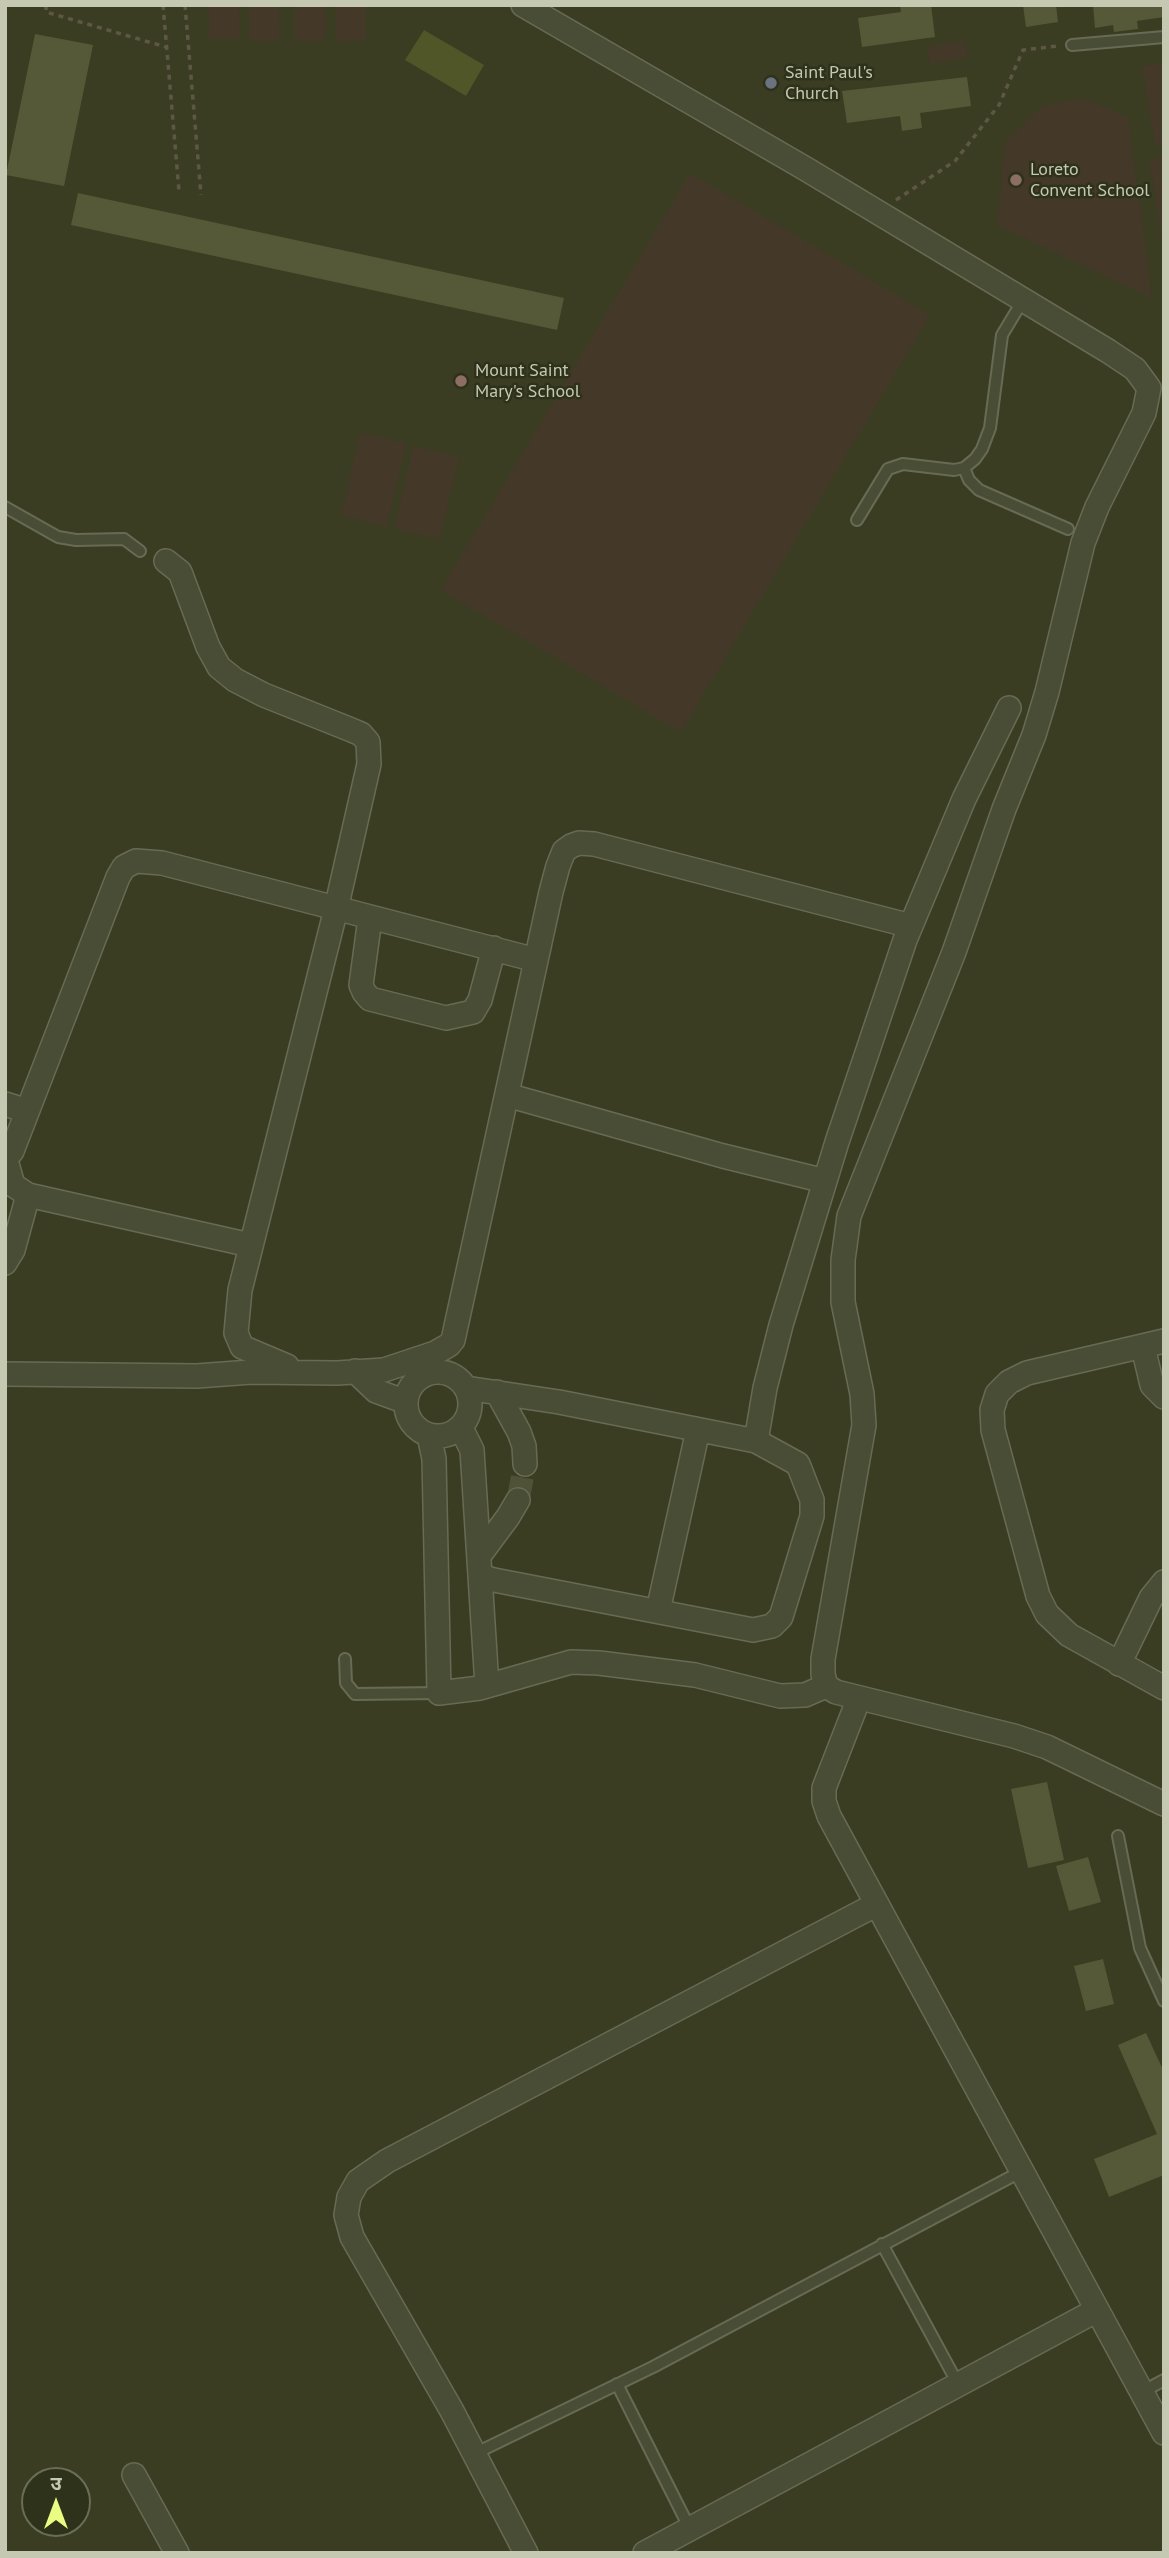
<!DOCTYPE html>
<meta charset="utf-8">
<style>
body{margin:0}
#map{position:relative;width:1169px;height:2558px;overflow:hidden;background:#3a3d22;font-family:"PT Sans","Noto Sans Devanagari",sans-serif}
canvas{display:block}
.frame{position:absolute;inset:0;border:7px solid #c5c9b1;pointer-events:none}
.north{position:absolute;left:21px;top:2467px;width:70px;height:70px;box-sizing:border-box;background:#2f321b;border:2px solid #6b6e57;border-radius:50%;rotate:0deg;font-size:19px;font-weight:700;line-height:28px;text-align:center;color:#c5c9b1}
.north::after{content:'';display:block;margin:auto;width:24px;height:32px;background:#eafd82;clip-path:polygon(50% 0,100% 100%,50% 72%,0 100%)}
</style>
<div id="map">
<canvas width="1169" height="2558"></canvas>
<div class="frame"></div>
<div class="north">उ</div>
</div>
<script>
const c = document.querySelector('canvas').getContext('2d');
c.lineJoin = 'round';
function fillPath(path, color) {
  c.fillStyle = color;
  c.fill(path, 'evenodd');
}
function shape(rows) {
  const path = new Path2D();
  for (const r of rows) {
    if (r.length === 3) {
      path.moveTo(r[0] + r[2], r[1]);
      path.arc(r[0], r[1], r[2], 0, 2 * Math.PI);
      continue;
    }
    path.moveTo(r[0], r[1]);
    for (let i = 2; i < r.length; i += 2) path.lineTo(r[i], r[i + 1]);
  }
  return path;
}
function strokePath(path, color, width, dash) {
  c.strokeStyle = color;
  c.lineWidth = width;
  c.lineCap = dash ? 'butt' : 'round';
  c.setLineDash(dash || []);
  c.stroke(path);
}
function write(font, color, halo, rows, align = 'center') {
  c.font = font + ' "PT Sans",sans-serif';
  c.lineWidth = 5;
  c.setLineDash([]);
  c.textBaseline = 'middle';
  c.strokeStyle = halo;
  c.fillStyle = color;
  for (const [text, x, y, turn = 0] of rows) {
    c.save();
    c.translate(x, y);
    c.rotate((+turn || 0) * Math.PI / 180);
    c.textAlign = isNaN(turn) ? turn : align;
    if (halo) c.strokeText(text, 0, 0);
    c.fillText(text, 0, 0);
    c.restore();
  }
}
const green = shape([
 [209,5,239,5,240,39,209,39],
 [249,5,279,5,280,41,249,41],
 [295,5,325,5,325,41,295,41],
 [336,5,366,5,366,41,336,41],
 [965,41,968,57,930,64,927,47],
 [1164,63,1164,144,1155,145,1142,66],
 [1082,98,1128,117,1152,298,997,225,1005,142,1041,107],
 [1164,157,1164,252,1149,160],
 [690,173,930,315,681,732,441,590],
 [360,433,406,443,387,526,341,516],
 [413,446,459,457,440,539,394,529]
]);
const water = shape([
 [424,30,484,65,466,96,405,60]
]);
const building = shape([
 [900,5,931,5,935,37,862,47,858,18,901,12],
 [1023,5,1056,5,1058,22,1026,27],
 [1093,5,1164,5,1164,17,1137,21,1138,29,1114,32,1113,25,1095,28],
 [35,34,93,45,64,186,6,175],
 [967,77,971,106,920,113,922,128,902,131,900,116,847,123,842,91],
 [78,193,564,298,557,330,71,225],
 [1047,1782,1064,1860,1028,1868,1011,1789],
 [1088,1857,1101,1902,1069,1911,1056,1866],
 [1103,1959,1114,2004,1086,2011,1074,1966],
 [1146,2033,1164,2072,1164,2175,1109,2197,1094,2159,1157,2134,1118,2045]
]);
const minorTunnel = shape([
 [518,1500,525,1464]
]);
const path = shape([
 [46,5,46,12,166,47],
 [163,5,179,191],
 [185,5,201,195],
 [896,200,955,161,999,105,1023,50,1058,46]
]);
const service = shape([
 [1072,45,1164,37],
 [964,468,969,480,979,490,1068,529],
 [5,507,58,537,76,540,124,539,140,551],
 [857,520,888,469,903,464,954,470,964,468,975,459,982,449,990,428,1002,335,1023,300],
 [345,1659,346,1683,355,1694,439,1693],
 [1118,1836,1140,1948,1164,2001],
 [882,2244,958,2384],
 [617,2384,690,2529],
 [1142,2392,1164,2380],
 [474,2454,653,2367,1022,2171]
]);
const minor = shape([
 [523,5,806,169,1108,351,1135,369,1149,388,1144,413,1097,507,1083,543,1047,692,1034,735,1004,809,954,952,849,1216,843,1260,843,1302,862,1394,864,1425,823,1659,823,1674,826,1686,836,1692,1014,1736,1047,1747,1164,1804],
 [166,561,180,572,208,647,219,667,235,680,264,695,349,729,361,734,368,742,369,764,336,909,240,1290,236,1333,242,1347,287,1366],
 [370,918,361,985,364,992,370,999,446,1018,473,1012,480,1000,494,948],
 [507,1095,723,1156,825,1181],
 [5,1104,27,1111],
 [5,1160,12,1151,118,877,124,867,136,861,162,863,536,960],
 [6,1160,13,1185,28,1195,250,1245],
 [5,1263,13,1250,28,1195],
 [1164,1341,1027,1373,1009,1382,997,1394,992,1410,993,1430,1038,1596,1047,1614,1069,1635,1164,1688],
 [1143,1347,1152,1385,1164,1397],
 [355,1371,376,1391,406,1402],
 [438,1404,32],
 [5,1374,197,1376,251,1372,337,1373,384,1370,435,1353,449,1345,453,1340,551,892,558,866,564,851,571,846,579,843,594,844,911,926],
 [466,1388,559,1402,756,1441],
 [497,1392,519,1432,524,1446,525,1464],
 [461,1428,472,1450,487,1686],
 [429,1435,434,1459,439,1693,480,1688,571,1662,599,1663,695,1675,780,1696,805,1695,826,1686],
 [479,1556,508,1517,518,1500],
 [480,1576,494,1580,753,1630,772,1626,781,1617,812,1516,812,1500,798,1464,756,1441,765,1388,781,1325,837,1142,905,940,964,799,1009,708],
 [658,1611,698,1430],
 [1119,1664,1151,1598,1164,1582],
 [859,1698,824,1788,824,1801,829,1816,1164,2433],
 [134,2475,177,2553],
 [526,2553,452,2411,352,2237,346,2215,349,2197,358,2181,387,2161,877,1904],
 [645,2553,1097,2310]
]);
const markers = [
 [771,83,7,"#6b7280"],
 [1016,180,7,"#8d6e63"],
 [461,381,7,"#8d6e63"]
];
const poiNames = [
 ["Saint Paul's",785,73],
 ["Church",785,94],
 ["Loreto",1030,170],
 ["Convent School",1030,191],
 ["Mount Saint",475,371],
 ["Mary's School",475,392]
];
fillPath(green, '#443829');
fillPath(water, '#515629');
fillPath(building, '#555938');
strokePath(minorTunnel, '#4f5237', 23, [23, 11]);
strokePath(service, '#686b54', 14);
strokePath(minor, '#686b54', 26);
strokePath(path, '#5f5746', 3.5, [5, 5]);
strokePath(service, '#4a4d36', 10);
strokePath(minor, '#4a4d36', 23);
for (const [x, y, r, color] of markers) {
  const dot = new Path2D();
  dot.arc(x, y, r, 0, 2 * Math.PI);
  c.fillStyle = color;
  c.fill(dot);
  strokePath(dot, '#2f321b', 2.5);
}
write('18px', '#c5c9b1', '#2f321b', poiNames, 'left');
</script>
